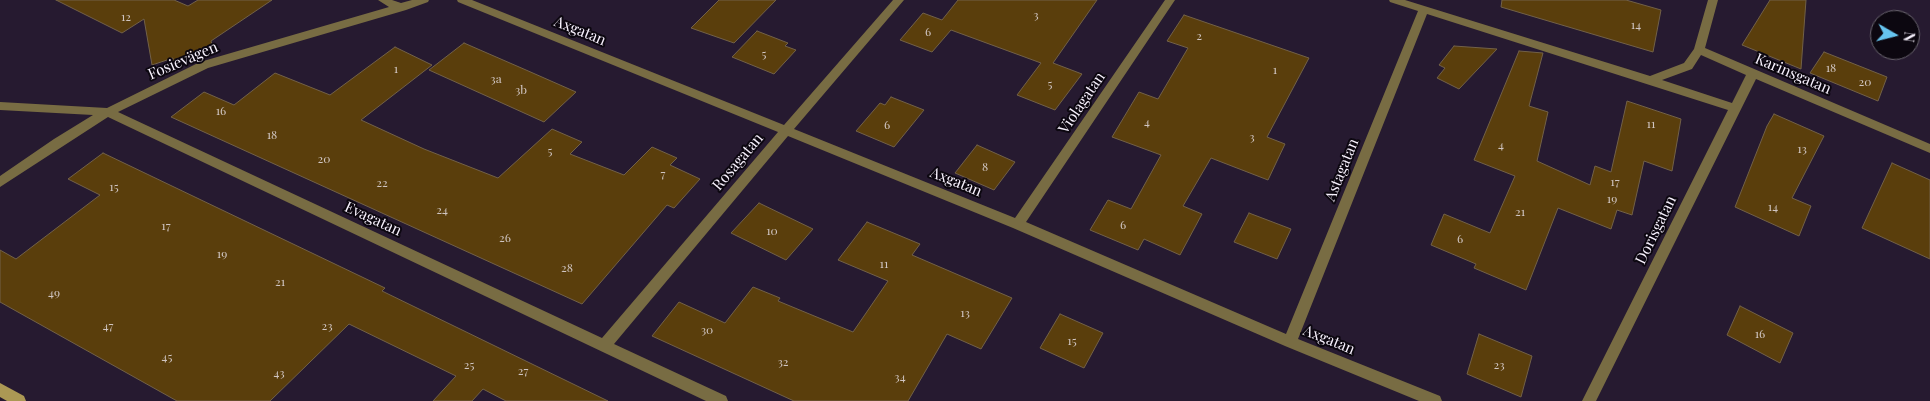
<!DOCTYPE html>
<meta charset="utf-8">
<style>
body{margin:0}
#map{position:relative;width:1930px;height:401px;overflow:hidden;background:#261a30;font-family:"Playfair Display",serif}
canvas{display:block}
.north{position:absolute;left:1870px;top:10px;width:50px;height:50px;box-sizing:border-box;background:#0c0710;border:1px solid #6a656f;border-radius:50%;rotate:98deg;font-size:14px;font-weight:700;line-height:20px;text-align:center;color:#f8f2fe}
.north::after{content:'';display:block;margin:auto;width:18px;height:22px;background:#66c4ef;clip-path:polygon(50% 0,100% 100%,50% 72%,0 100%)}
</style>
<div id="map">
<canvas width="1930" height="401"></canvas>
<div class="north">N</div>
</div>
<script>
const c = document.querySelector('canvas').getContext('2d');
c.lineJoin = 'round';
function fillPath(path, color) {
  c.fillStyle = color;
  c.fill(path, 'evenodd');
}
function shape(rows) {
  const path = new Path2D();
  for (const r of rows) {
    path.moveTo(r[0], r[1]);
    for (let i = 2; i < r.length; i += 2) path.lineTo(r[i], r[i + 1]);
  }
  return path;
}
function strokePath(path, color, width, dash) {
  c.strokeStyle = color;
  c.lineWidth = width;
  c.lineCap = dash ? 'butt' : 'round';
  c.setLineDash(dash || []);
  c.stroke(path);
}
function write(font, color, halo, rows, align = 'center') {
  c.font = font + ' "Playfair Display",serif';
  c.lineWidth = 4;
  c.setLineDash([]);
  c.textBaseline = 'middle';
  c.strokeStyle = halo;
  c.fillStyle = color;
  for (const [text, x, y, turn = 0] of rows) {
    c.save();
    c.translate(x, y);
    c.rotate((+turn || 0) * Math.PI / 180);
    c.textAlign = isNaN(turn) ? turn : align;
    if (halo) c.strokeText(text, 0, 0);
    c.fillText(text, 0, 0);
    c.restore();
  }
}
const building = shape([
 [56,0,174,0,188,6,198,0,272,0,211,41,213,48,173,61,173,58,152,65,144,19,122,33,56,0],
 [719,0,776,0,734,43,691,28,719,0],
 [958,0,1097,0,1053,63,1082,74,1055,110,1017,95,1041,63,951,30,932,52,900,40,923,13,942,20,958,0],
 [1502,0,1626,0,1661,10,1653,52,1501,7,1502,0],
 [1770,0,1806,0,1801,69,1742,45,1770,0],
 [1184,15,1309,58,1267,137,1285,144,1268,180,1211,158,1183,206,1202,214,1180,255,1144,239,1138,250,1090,230,1108,200,1131,209,1161,155,1112,137,1139,92,1158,99,1188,48,1167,41,1184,15],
 [757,31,788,43,785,46,796,50,774,74,732,57,757,31],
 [464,43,526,70,576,92,544,122,429,70,464,43],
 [1454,46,1497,49,1459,89,1437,78,1445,68,1439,65,1454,46],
 [395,47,432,65,361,120,424,149,498,178,552,129,582,142,570,154,624,175,652,147,677,158,670,165,700,179,674,208,667,205,582,304,171,117,204,92,234,105,275,73,330,95,395,47],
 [1519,51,1543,53,1529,106,1548,112,1537,161,1590,185,1595,166,1611,172,1627,101,1681,119,1672,171,1644,161,1632,215,1617,210,1611,229,1558,208,1526,290,1474,268,1476,264,1431,245,1444,214,1490,233,1515,176,1474,160,1519,51],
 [1824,52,1887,77,1878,101,1810,73,1824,52],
 [891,97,924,110,894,147,856,131,880,103,885,105,891,97],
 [1774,114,1824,136,1792,198,1811,206,1799,236,1735,207,1767,126,1774,114],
 [977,145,1015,162,994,190,955,173,977,145],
 [103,153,385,288,382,291,608,401,506,401,483,389,472,401,433,401,456,376,349,324,270,401,177,401,0,302,0,250,16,259,100,195,68,179,103,153],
 [1892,163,1930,180,1930,259,1862,228,1892,163],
 [759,203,813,229,786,260,731,233,759,203],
 [1249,213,1291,229,1277,259,1234,242,1249,213],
 [867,222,920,244,912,255,1012,298,981,349,947,334,908,401,794,401,652,336,679,302,725,323,753,287,780,298,778,301,853,332,888,281,838,260,867,222],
 [1740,306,1793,333,1780,363,1727,335,1740,306],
 [1060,314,1103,333,1084,368,1040,348,1060,314],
 [1479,334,1532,356,1521,397,1467,374,1479,334]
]);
const minor = shape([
 [378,0,392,0,401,3,412,0,429,0,428,2,406,10,208,68,118,112,602,338,778,132,458,2,457,0,472,0,784,125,893,0,904,0,794,129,1015,218,1165,0,1175,0,1026,222,1286,334,1418,11,1390,2,1389,0,1405,0,1650,76,1684,63,1694,49,1708,0,1718,0,1705,48,1930,144,1930,153,1756,79,1596,401,1582,401,1728,110,1427,14,1298,339,1440,396,1442,401,1419,401,1285,346,1013,228,788,136,614,344,726,396,728,401,706,401,108,117,0,187,0,176,54,139,93,115,0,110,0,102,107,108,200,62,389,7,378,0],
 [1701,55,1746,75,1732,103,1662,80,1692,69,1701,55]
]);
const secondary = shape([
 [0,383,24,396,26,401,7,401,0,397,0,383]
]);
const numberNames = [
 ["3",1036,15],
 ["12",126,17],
 ["14",1636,25],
 ["6",928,32],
 ["2",1199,36],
 ["5",764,54],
 ["18",1831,68],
 ["1",396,69],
 ["1",1275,70],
 ["3a",496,79],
 ["20",1865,82],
 ["5",1050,84],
 ["3b",521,90],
 ["16",221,111],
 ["4",1147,122],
 ["11",1651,124],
 ["6",887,125],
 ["18",272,135],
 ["3",1252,137],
 ["4",1501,145],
 ["13",1802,149],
 ["5",550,151],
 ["20",324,159],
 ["8",985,167],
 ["7",663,174],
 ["17",1615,182],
 ["22",382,183],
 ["15",114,187],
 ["19",1612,199],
 ["14",1773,207],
 ["24",442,210],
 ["21",1520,212],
 ["6",1123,225],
 ["17",166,226],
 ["10",772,231],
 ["26",505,238],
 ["6",1460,239],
 ["19",222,254],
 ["11",884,264],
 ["28",567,268],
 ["21",280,282],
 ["49",54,293],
 ["13",965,313],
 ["47",108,326],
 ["23",327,326],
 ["30",707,330],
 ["16",1760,334],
 ["15",1072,341],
 ["45",167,357],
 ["32",783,362],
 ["25",469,365],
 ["23",1499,365],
 ["27",523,371],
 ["43",279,373],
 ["34",900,377]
];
const streetNames = [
 ["Axgatan",580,31,22],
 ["Fosievägen",183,61,-23],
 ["Karinsgatan",1793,74,23],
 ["Violagatan",1082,103,-56],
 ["Rosagatan",738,162,-50],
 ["Astagatan",1342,170,-68],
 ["Axgatan",956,182,22],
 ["Evagatan",373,219,25],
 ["Dorisgatan",1656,230,-64],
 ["Axgatan",1329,340,22]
];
fillPath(building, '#5a3e0c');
strokePath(building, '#726148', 1);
fillPath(minor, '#786c43');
fillPath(secondary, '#ab9854');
write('12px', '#d0c5c2', null, numberNames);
write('15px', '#f8f2fe', '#0c0710', streetNames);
</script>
